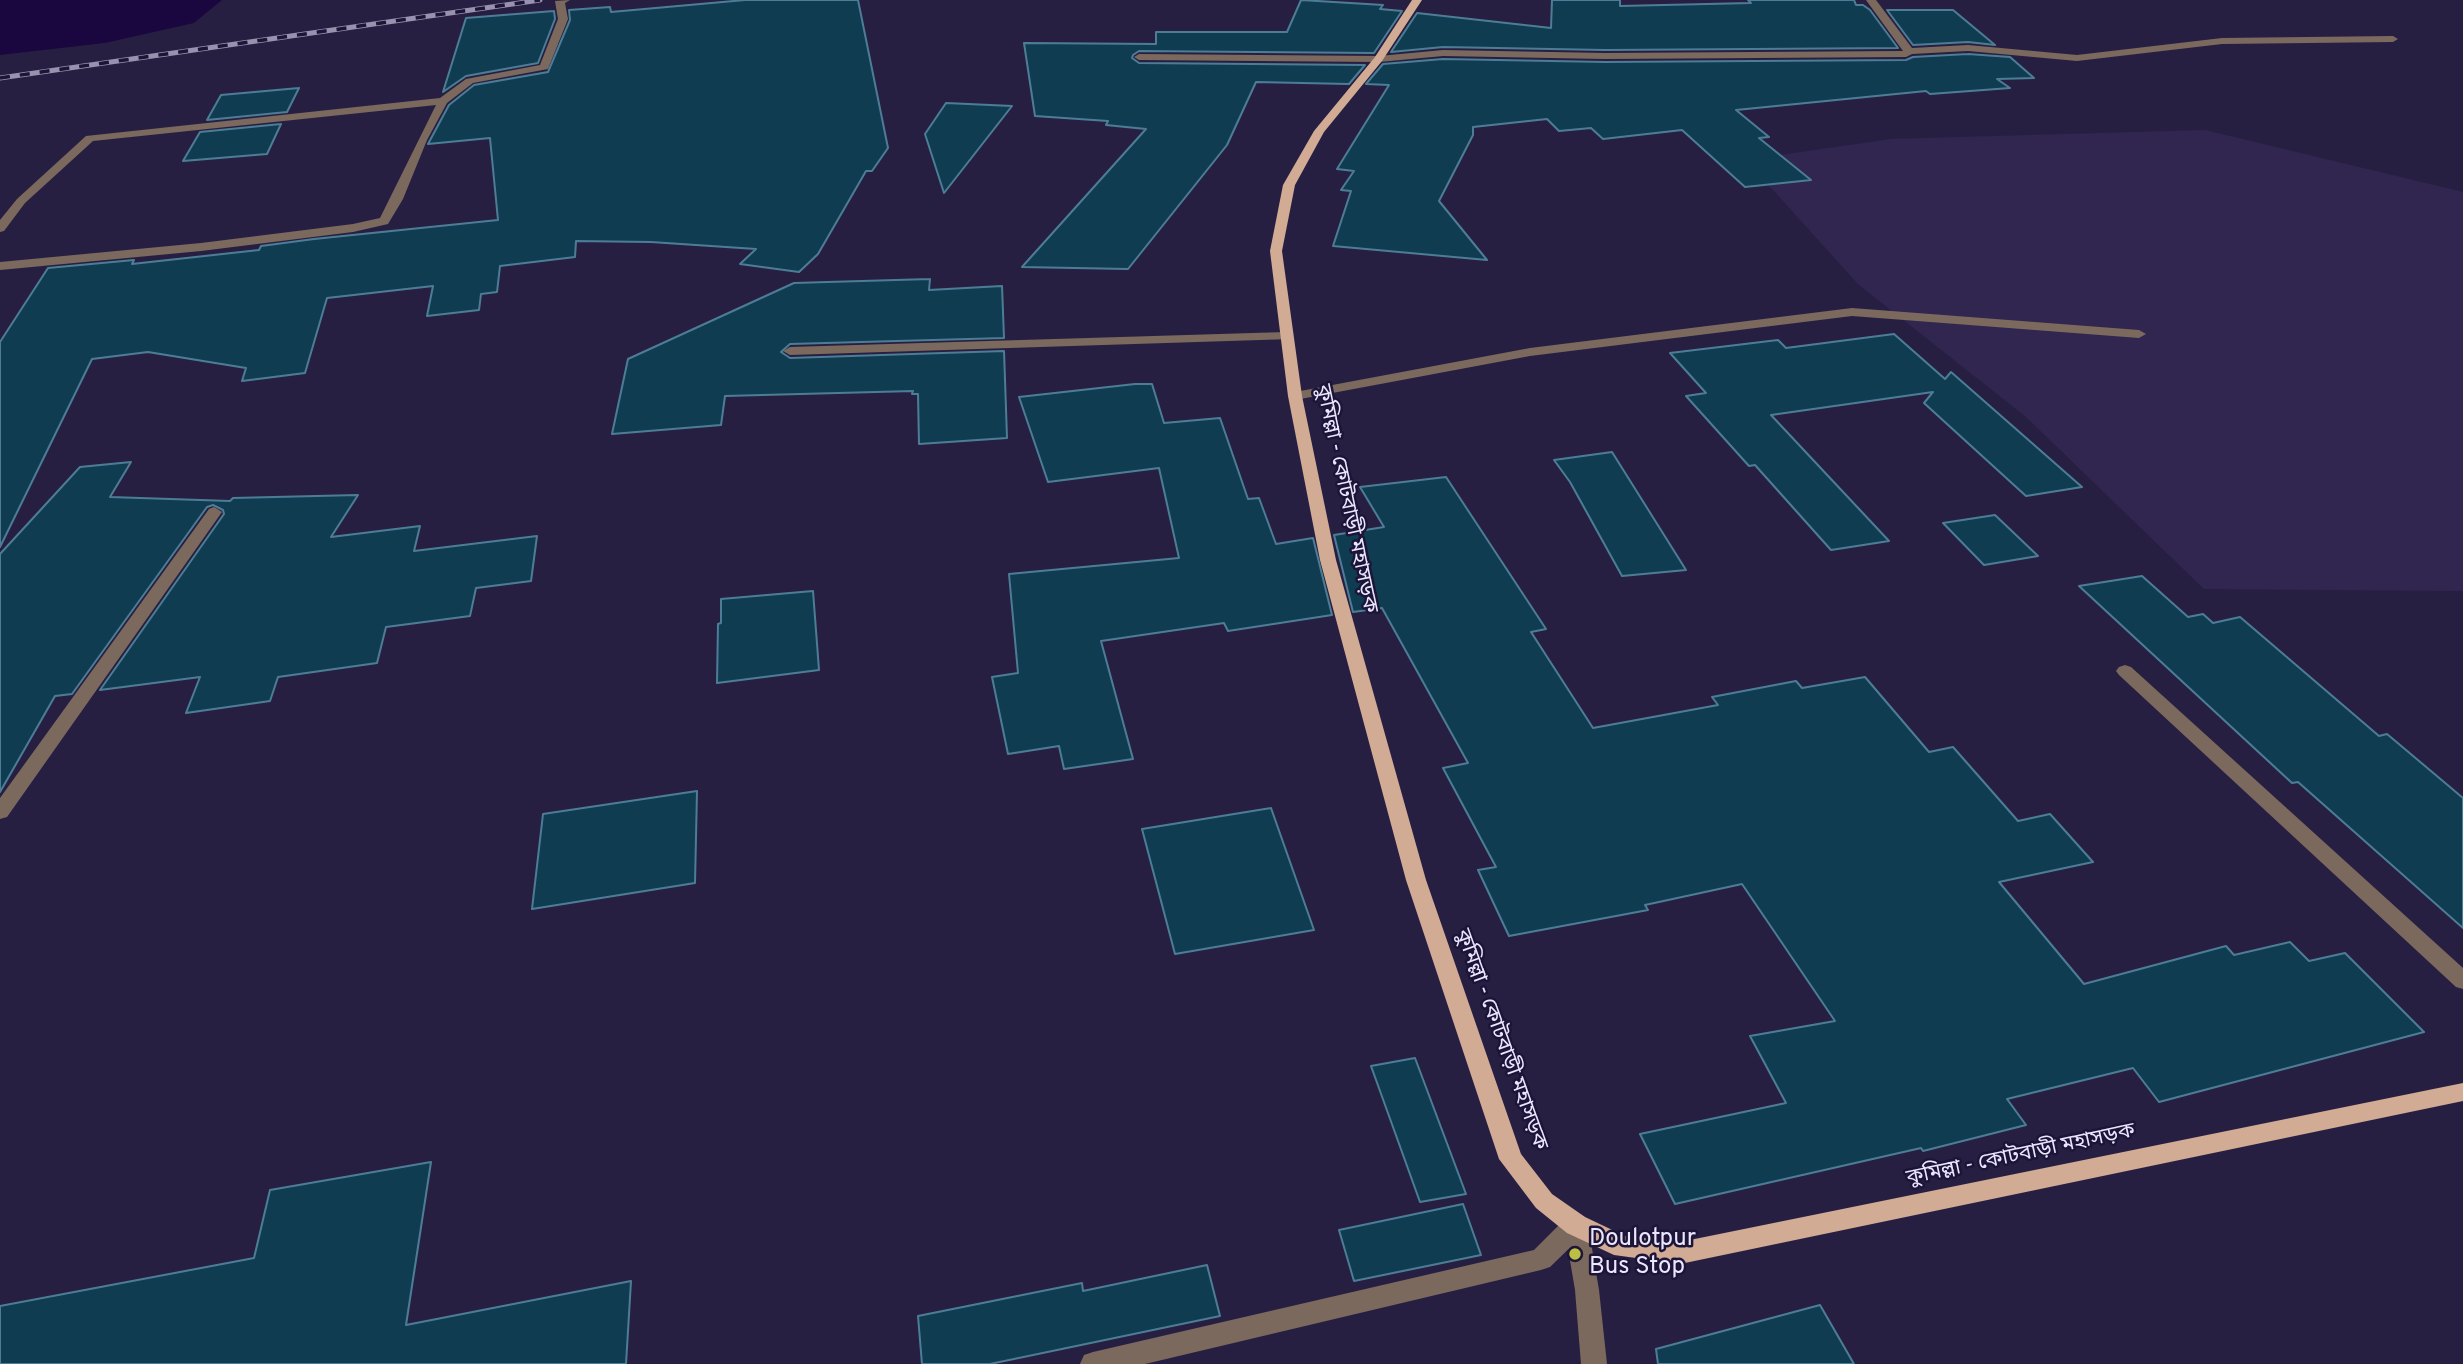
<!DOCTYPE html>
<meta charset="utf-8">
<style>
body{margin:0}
canvas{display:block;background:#271f42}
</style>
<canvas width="2463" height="1364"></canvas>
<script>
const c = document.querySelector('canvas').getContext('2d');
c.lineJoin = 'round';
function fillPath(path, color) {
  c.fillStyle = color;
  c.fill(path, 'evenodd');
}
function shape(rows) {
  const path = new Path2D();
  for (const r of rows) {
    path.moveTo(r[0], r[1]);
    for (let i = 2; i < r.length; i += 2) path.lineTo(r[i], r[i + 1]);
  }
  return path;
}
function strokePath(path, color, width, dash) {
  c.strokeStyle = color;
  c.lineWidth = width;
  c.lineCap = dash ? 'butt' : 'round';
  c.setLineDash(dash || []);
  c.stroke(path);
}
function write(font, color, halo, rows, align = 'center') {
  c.font = font + ' Overpass,"Noto Sans Bengali",sans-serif';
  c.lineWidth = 5;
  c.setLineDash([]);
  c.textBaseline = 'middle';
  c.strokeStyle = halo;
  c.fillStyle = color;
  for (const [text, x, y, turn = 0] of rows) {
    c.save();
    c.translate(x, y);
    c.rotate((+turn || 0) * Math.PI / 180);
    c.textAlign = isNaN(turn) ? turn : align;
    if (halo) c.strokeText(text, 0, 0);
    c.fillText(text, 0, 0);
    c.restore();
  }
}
const built = shape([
 [2205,130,2463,192,2463,591,2204,589,2026,417,1858,284,1746,160,1891,139]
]);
const water = shape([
 [0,0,222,0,194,23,105,43,0,55]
]);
const building = shape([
 [745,0,858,0,888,148,872,171,866,171,818,254,799,272,740,264,756,249,651,242,576,241,575,257,500,266,497,292,481,294,479,310,427,316,433,286,327,298,305,373,242,381,246,368,148,352,92,359,0,547,0,342,48,268,134,260,132,264,259,250,261,246,314,239,498,220,490,138,428,144,449,105,474,85,548,72,570,20,569,10,610,7,611,12,745,0],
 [1301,0,1383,5,1380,9,1402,11,1374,53,1139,51,1133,55,1132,58,1139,63,1365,65,1349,84,1256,82,1227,145,1128,269,1022,267,1146,129,1106,125,1108,121,1035,116,1024,43,1156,44,1156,32,1287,32,1301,0],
 [1552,0,1620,0,1620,6,1751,3,1748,0,1854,0,1856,5,1863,5,1870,10,1898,48,1605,50,1443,47,1391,52,1417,13,1551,28,1552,0],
 [1887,10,1953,10,1995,45,1968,42,1913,45,1887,10],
 [554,11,555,19,538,63,466,76,443,92,466,18,554,11],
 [1968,54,2010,57,2034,78,1997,79,2010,88,1930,94,1926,91,1736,110,1769,137,1759,138,1811,180,1745,187,1682,130,1603,139,1591,128,1559,131,1547,119,1473,127,1473,135,1439,201,1487,260,1333,246,1351,191,1341,190,1354,171,1337,169,1389,85,1366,84,1383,64,1443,59,1605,62,1906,60,1913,57,1968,54],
 [299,88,287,112,207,120,221,95,299,88],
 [946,103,1012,106,944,193,925,134,946,103],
 [281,124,267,154,183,161,200,132,281,124],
 [930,279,929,290,1002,286,1004,338,790,344,781,352,790,358,1004,351,1007,438,919,444,918,394,912,394,913,391,725,396,721,425,612,434,628,359,794,283,930,279],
 [1894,334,1945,379,1951,372,2082,487,2026,496,1924,403,1933,392,1771,415,1889,541,1831,550,1755,465,1749,466,1686,396,1706,393,1670,353,1778,340,1786,348,1894,334],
 [1135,384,1152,384,1164,423,1220,418,1248,499,1259,498,1276,544,1313,538,1332,615,1228,631,1224,623,1101,641,1133,759,1064,769,1059,746,1008,754,992,677,1018,673,1009,574,1179,558,1159,468,1048,482,1019,397,1135,384],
 [1612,452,1686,570,1622,576,1570,482,1554,460,1612,452],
 [131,462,110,497,230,501,233,498,358,495,331,537,420,526,414,551,537,536,531,581,476,588,470,616,386,627,377,663,278,677,270,701,186,713,200,677,100,690,224,514,223,510,213,505,207,507,72,694,55,696,0,792,0,554,80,467,131,462],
 [1446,477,1546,629,1531,632,1593,728,1718,705,1712,697,1796,681,1802,688,1865,677,1929,752,1953,747,2018,821,2050,814,2093,862,1999,882,2084,984,2226,946,2234,955,2290,942,2309,961,2345,953,2424,1032,2159,1102,2133,1068,2007,1099,2026,1125,1923,1151,1921,1148,1675,1204,1640,1134,1786,1103,1750,1036,1835,1021,1742,884,1645,905,1648,910,1509,936,1478,870,1496,867,1443,768,1468,763,1382,608,1353,612,1334,535,1384,527,1360,487,1446,477],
 [1995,515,2038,556,1984,565,1943,523,1995,515],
 [2142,576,2188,617,2203,614,2213,623,2240,617,2379,736,2387,734,2463,798,2463,928,2298,782,2292,783,2079,586,2142,576],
 [813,591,819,670,717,683,718,624,721,623,721,599,813,591],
 [697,791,695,883,532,909,543,814,697,791],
 [1271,808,1314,930,1175,954,1142,829,1271,808],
 [1415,1058,1466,1194,1420,1202,1371,1066,1415,1058],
 [431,1162,406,1325,631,1281,626,1364,0,1364,0,1306,254,1258,270,1190,431,1162],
 [1463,1204,1481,1255,1354,1281,1339,1230,1463,1204],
 [1207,1265,1220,1316,990,1364,922,1364,918,1316,1082,1283,1083,1291,1207,1265],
 [1820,1305,1854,1364,1658,1364,1656,1349,1820,1305]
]);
const service = shape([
 [1852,308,2139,330,2146,334,2139,338,1852,316,1530,356,1295,400,1288,396,1295,392,1530,348,1852,308]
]);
const minor = shape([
 [570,0,565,3,568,19,548,69,473,83,447,103,427,140,403,199,388,224,353,232,201,251,0,270,0,262,201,243,353,224,380,218,436,105,93,141,25,203,4,231,0,232,0,220,17,199,86,136,440,98,466,79,540,65,558,19,555,1,570,0],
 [1866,0,1876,0,1912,48,1968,45,2077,55,2222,38,2393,36,2398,39,2393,42,2222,44,2077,61,1968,51,1912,54,1906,57,1605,59,1443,56,1379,62,1139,60,1134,57,1139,54,1379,56,1443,50,1605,53,1903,51,1866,0],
 [1286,332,1291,333,1291,339,790,355,783,351,790,347,1286,332],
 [214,507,222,512,7,817,0,819,0,798,209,509,214,507],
 [2125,665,2131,667,2463,968,2463,989,2456,987,2119,675,2116,671,2119,667,2125,665],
 [1576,1214,1585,1217,1588,1225,1599,1290,1607,1364,1581,1364,1575,1290,1564,1225,1567,1217,1576,1214]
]);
const tertiary = shape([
 [1576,1214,1585,1217,1588,1225,1585,1233,1550,1267,1541,1270,1145,1364,1080,1364,1084,1355,1093,1352,1534,1250,1567,1217,1576,1214]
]);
const primary = shape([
 [1412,0,1422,0,1382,61,1324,132,1295,185,1282,251,1302,396,1336,560,1426,880,1521,1154,1552,1194,1585,1217,1625,1236,1680,1242,2463,1083,2463,1101,1680,1264,1614,1255,1567,1233,1536,1208,1499,1159,1406,880,1320,560,1288,396,1270,251,1283,185,1314,131,1375,57,1412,0]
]);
const rail = shape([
 [0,78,540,0]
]);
const markers = [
 [1575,1254,7,"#bbc044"]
];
const streetNames = [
 ["কুমিল্লা - কোটবাড়ী মহাসড়ক",1345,499,78],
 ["কুমিল্লা - কোটবাড়ী মহাসড়ক",1500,1040,70],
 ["কুমিল্লা - কোটবাড়ী মহাসড়ক",2021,1156,-12]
];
const nearPoinames = [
 ["Doulotpur",1589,1240],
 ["Bus Stop",1589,1268]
];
fillPath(built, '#302650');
fillPath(water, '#1a073f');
fillPath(building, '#0f3c50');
strokePath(building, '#4d7d96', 2);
fillPath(service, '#7b695e');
fillPath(minor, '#7b695e');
fillPath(tertiary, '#7b695e');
fillPath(primary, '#d2ab95');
strokePath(rail, '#9892af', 5);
strokePath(rail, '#1d1538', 3.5, [10]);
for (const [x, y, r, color] of markers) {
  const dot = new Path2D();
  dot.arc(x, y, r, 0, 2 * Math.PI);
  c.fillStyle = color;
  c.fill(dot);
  strokePath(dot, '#1d1538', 2.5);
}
write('21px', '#eae7ff', '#1d1538', streetNames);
write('24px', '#eae7ff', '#1d1538', nearPoinames, 'left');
</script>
